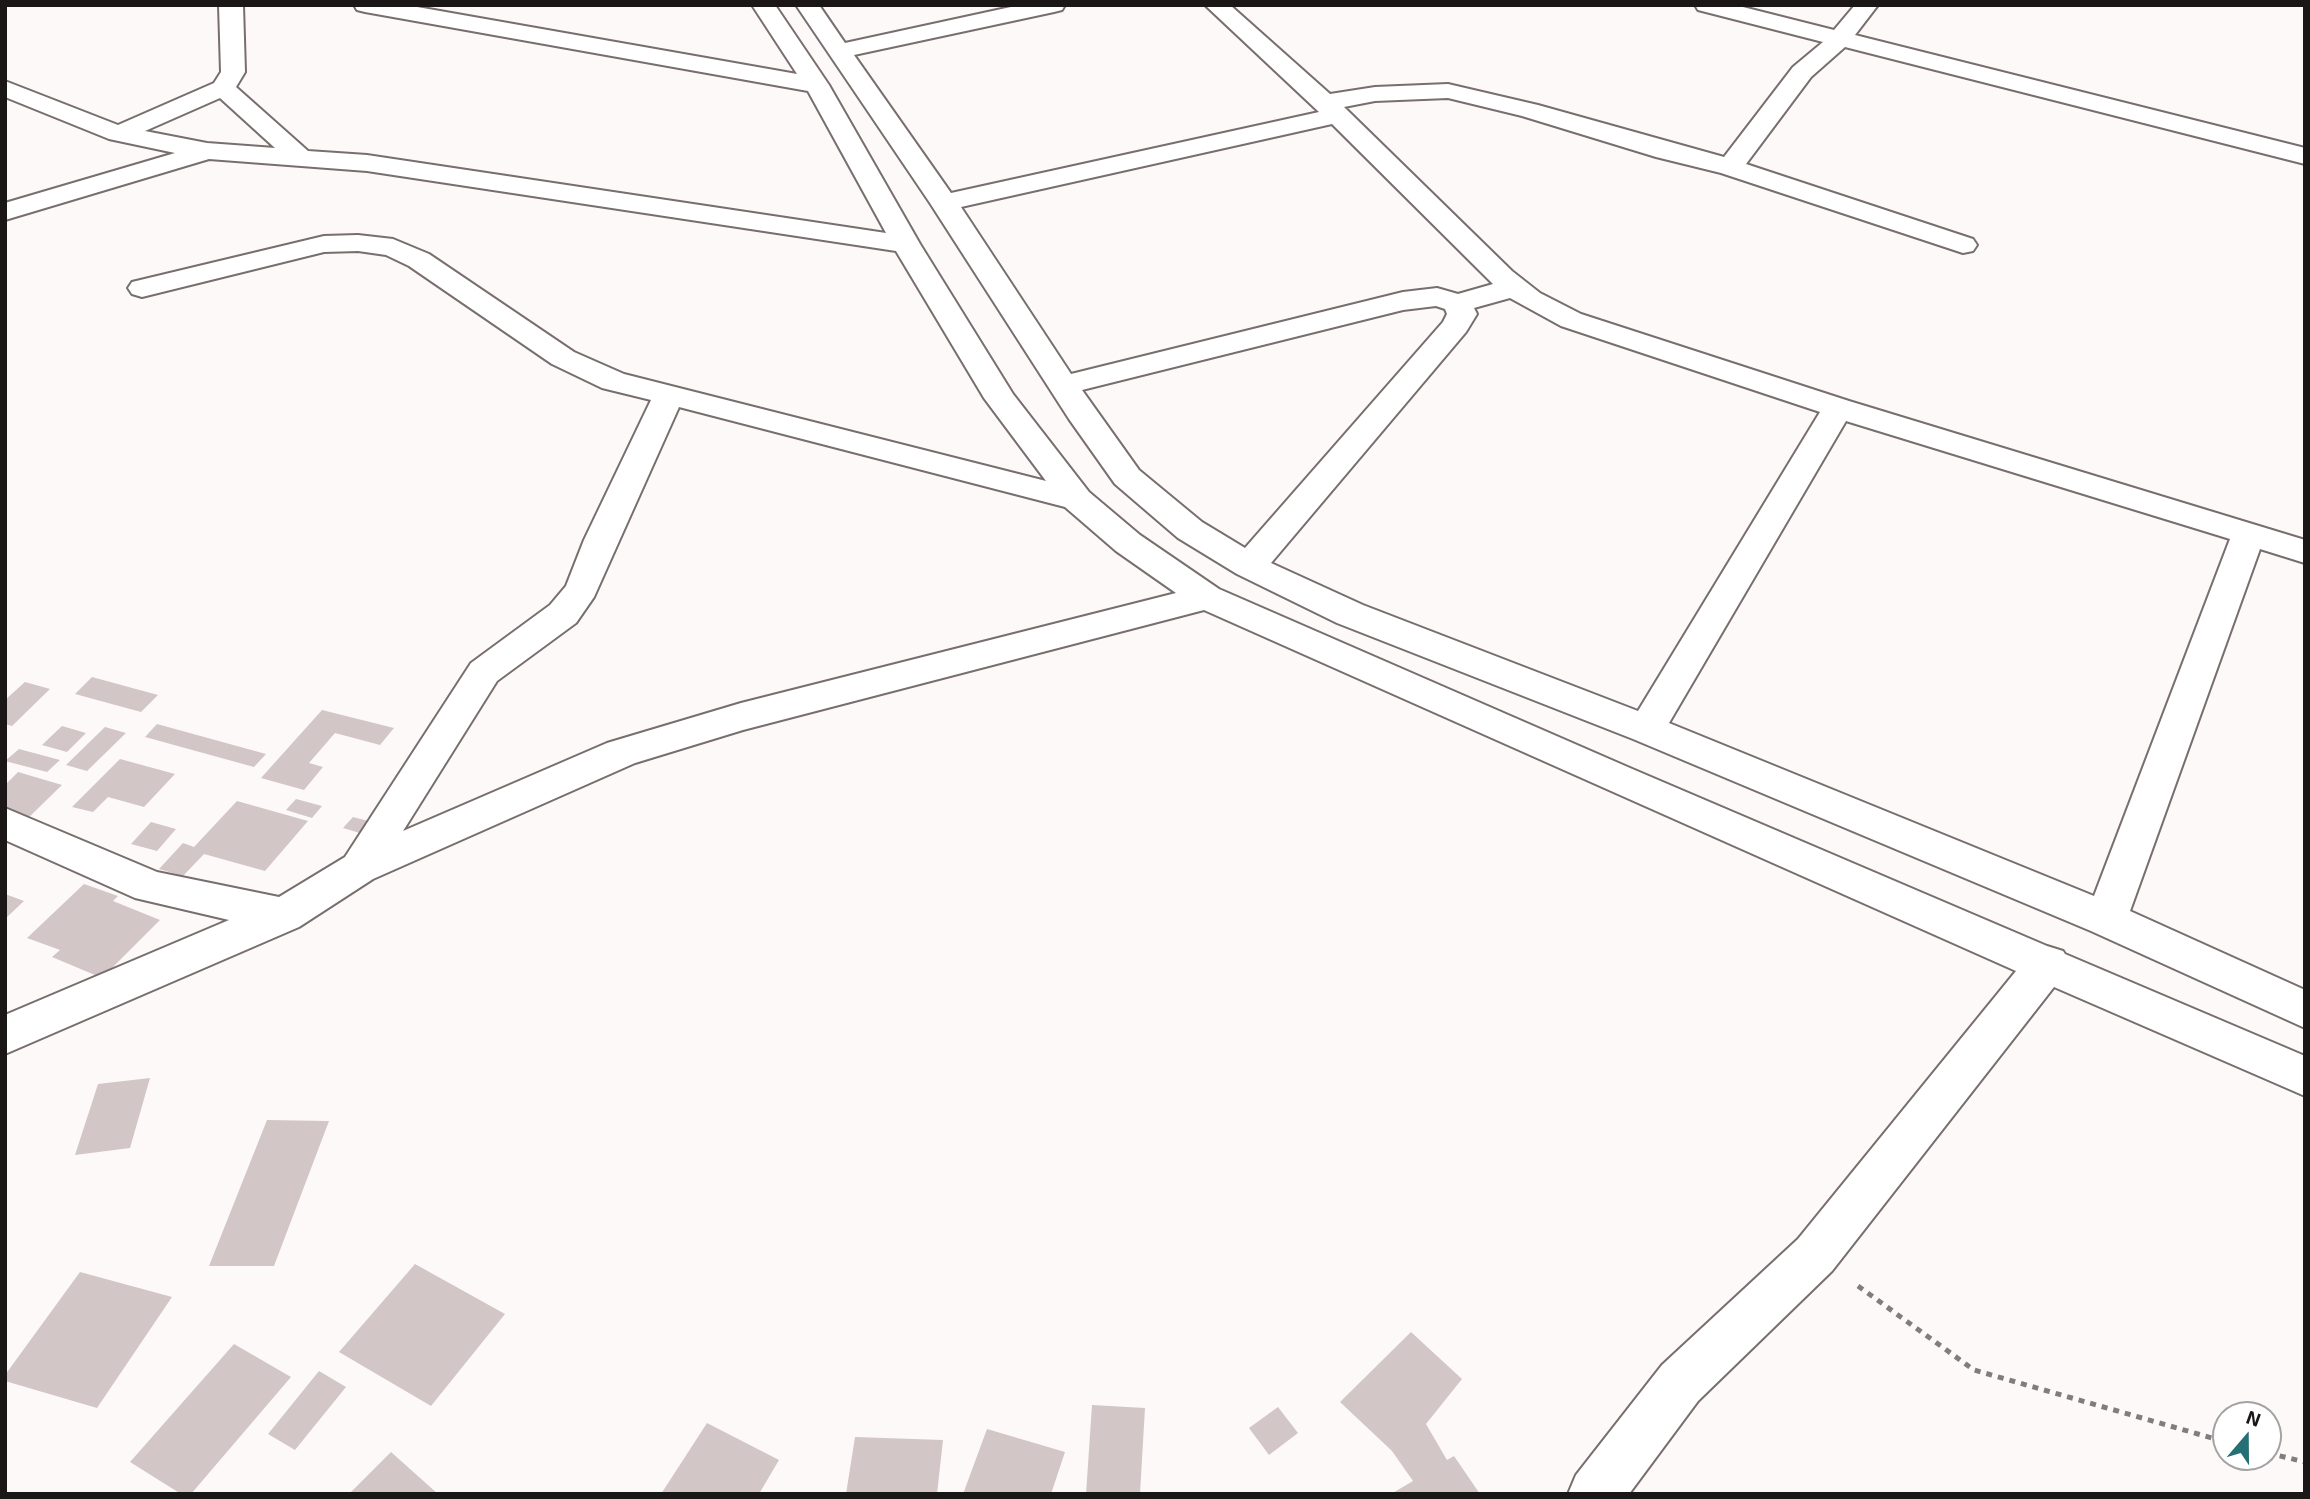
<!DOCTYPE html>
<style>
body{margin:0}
#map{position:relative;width:2310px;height:1499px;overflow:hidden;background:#fef9f9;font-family:"Exo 2",sans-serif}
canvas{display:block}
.frame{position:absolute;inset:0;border:7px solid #1b1717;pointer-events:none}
.north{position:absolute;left:2212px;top:1401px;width:70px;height:70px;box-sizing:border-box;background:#fff;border:2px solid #a4a2a2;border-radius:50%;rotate:20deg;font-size:19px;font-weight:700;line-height:28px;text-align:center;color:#1b1717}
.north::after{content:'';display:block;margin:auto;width:24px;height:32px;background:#257074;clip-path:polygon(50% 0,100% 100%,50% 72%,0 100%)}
</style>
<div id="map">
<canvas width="2310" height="1499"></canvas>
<div class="frame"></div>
<div class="north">N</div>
</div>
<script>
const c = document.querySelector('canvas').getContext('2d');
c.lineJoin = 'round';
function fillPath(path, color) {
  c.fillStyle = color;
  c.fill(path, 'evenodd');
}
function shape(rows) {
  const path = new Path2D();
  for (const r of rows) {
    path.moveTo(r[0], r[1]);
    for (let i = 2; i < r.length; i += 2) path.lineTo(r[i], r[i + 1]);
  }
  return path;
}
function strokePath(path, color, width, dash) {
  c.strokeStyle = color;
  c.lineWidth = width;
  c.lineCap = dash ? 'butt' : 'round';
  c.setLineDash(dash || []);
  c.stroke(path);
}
const building = shape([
 [92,677,158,695,141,712,75,694],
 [25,682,50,689,12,726,5,724,5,700],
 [322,710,394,728,380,745,335,733,309,763,323,767,304,790,261,778],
 [157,724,266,754,254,767,145,737],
 [62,726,86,733,67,752,42,745],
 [105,727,126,733,87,771,66,765],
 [19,749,60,760,47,772,5,761],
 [120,759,175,774,144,807,108,797,93,812,72,807],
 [18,772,62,785,23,823,5,818,5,785],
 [296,799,322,806,312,818,286,810],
 [237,801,308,821,265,871,204,854,183,876,159,869,183,843,194,847],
 [353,817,380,824,370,836,343,828],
 [151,822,176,829,157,851,131,844],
 [84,884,118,896,113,901,160,920,102,978,52,957,60,950,27,938],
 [5,894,24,901,5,919],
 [150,1078,130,1148,75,1155,98,1084],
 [267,1120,329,1121,274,1266,209,1266],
 [415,1264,505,1314,431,1406,339,1352],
 [80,1272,172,1297,97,1408,5,1381,5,1375],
 [1411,1332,1462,1379,1426,1424,1447,1460,1454,1456,1480,1494,1391,1494,1413,1481,1392,1451,1340,1402],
 [234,1344,291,1377,191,1494,181,1494,130,1462],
 [319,1371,346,1387,295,1450,268,1434],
 [1092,1405,1145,1408,1140,1494,1086,1494],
 [1278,1407,1298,1433,1269,1455,1249,1428],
 [707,1423,779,1460,759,1494,661,1494],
 [987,1429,1065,1452,1051,1494,963,1494],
 [855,1437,943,1440,937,1494,846,1494],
 [391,1452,438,1494,349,1494]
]);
const path = shape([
 [1858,1286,1974,1370,2226,1442],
 [2268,1453,2305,1462]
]);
const minor = shape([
 [219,5,243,5,245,72,236,87,308,151,367,155,886,233,808,91,365,12,357,10,354,5,406,5,797,74,752,5,775,5,829,85,920,244,1013,394,1089,492,1140,535,1219,589,1630,768,2047,946,2063,951,2065,954,2305,1056,2305,1096,2054,987,1832,1271,1698,1401,1629,1494,1568,1494,1576,1475,1662,1365,1798,1239,2016,971,1204,610,743,730,635,763,373,879,299,927,5,1054,5,1015,229,920,135,898,5,840,5,808,157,872,279,897,345,857,471,663,550,605,566,586,584,540,651,400,602,388,552,364,409,266,386,255,358,251,324,252,142,297,132,294,128,288,132,282,324,236,358,235,393,239,429,254,574,352,624,374,1046,481,984,398,896,251,367,171,209,159,5,220,5,203,175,153,109,139,5,97,5,81,118,125,214,83,221,72,219,5],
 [220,98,275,148,207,143,145,131,220,98],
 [679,407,1065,507,1116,551,1176,593,741,703,607,743,403,831,497,681,576,623,594,597,679,407],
 [796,5,819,5,845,43,1020,5,1065,5,1062,10,1054,12,854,55,951,193,1319,112,1205,5,1230,5,1330,94,1375,87,1448,84,1538,105,1724,157,1793,67,1823,42,1698,10,1695,5,1735,5,1834,30,1855,5,1878,5,1855,35,2305,148,2305,164,1845,47,1811,77,1746,164,1973,239,1977,245,1973,251,1963,253,1721,173,1656,157,1522,116,1448,98,1375,101,1344,107,1512,271,1540,293,1581,314,1849,401,2305,540,2305,563,2260,549,2130,911,2305,990,2305,1028,2091,931,1633,739,1337,623,1237,574,1178,538,1115,484,1069,419,930,203,796,5],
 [1332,124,1493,284,1458,294,1437,288,1403,292,1071,374,961,207,1332,124],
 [1510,298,1561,326,1820,412,1638,711,1363,605,1271,563,1466,332,1477,314,1474,308,1510,298],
 [1436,306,1445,309,1447,314,1443,322,1245,548,1202,522,1139,470,1082,390,1403,310,1436,306],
 [1846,421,2230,539,2094,896,1669,723,1846,421]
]);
fillPath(building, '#d2c6c7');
strokePath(minor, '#786e6e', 4);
strokePath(path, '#827d7d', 5, [6, 6]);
fillPath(minor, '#fff');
</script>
